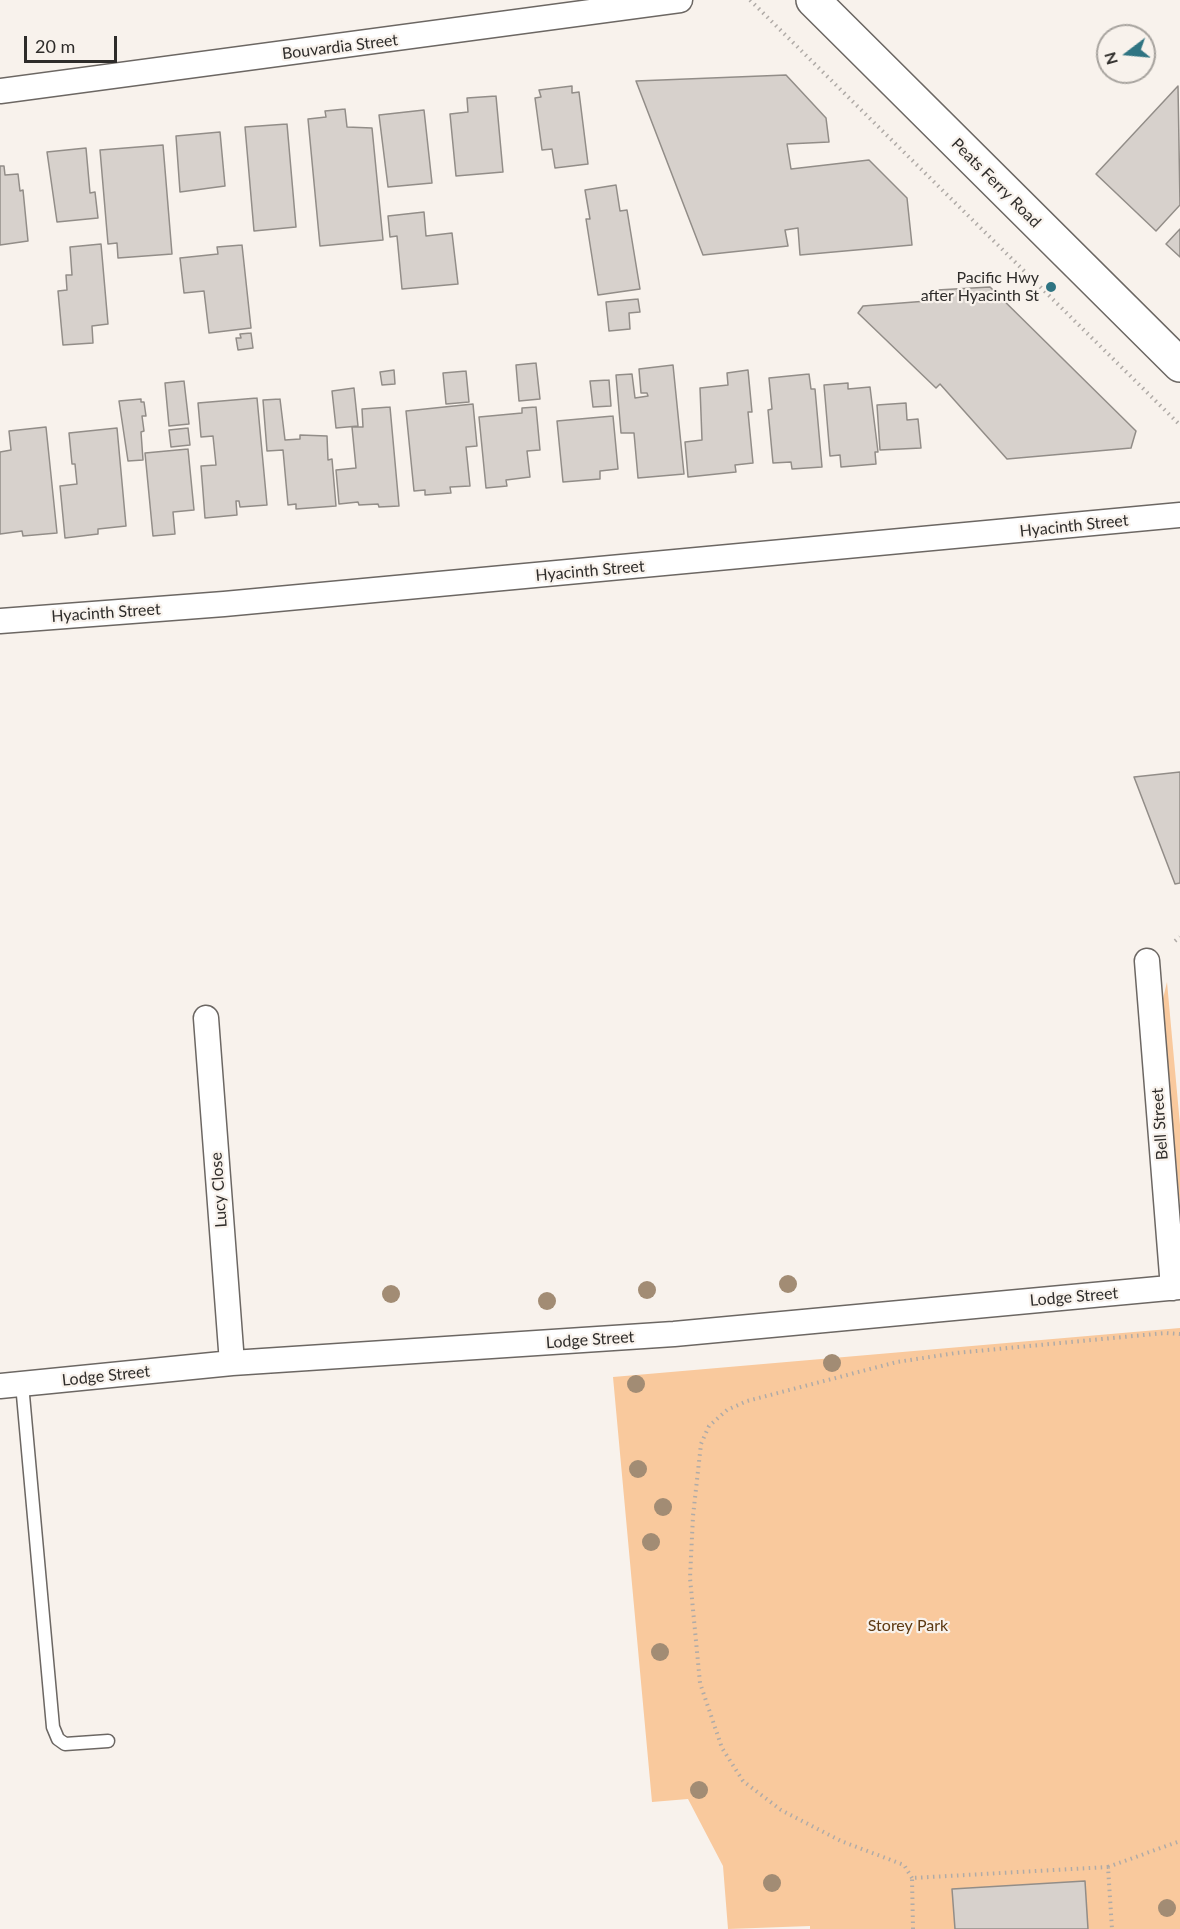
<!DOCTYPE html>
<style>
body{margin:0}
#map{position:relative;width:1180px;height:1929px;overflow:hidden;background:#f8f2ec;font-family:Lato,sans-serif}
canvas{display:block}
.north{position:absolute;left:1096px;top:24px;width:60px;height:60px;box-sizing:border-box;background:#f8f2ec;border:2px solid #a7a39e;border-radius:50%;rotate:254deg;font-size:16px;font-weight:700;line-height:24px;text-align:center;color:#2e2c2a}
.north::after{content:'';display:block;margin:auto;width:21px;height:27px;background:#2f7482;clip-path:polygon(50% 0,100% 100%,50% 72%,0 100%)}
.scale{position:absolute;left:24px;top:36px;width:93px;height:27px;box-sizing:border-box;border:3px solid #2e2c2a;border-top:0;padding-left:8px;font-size:18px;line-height:21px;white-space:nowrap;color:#2e2c2a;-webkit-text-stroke:4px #f8f2ec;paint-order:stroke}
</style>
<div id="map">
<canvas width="1180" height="1929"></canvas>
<div class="north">N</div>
<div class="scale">20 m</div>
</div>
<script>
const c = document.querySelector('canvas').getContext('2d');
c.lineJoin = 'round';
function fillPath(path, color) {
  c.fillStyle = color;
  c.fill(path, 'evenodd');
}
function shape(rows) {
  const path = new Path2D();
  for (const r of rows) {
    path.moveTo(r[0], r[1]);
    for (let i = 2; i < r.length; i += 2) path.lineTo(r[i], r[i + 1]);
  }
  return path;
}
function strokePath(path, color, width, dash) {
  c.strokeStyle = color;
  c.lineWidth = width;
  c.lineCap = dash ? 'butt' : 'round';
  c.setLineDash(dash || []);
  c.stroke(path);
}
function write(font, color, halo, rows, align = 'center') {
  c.font = font + ' Lato,sans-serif';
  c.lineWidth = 4.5;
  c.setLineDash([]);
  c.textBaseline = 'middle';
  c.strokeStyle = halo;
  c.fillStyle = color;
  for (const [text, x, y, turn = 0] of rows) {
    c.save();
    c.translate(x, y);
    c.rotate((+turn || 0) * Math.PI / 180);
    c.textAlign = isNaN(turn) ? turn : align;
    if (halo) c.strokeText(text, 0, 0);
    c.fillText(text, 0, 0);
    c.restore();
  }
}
const green = shape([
 [1167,982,1180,1125,1180,1206,1162,1003],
 [1180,1328,1180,1929,810,1929,810,1926,728,1929,723,1866,688,1799,652,1802,613,1377]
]);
const building = shape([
 [786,75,826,118,829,142,787,144,791,169,869,160,907,198,912,245,800,255,798,228,785,230,788,246,703,255,636,81,786,75],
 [572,86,572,93,579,92,588,164,555,168,552,149,542,150,535,98,541,97,539,90,572,86],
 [1178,86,1180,205,1156,231,1096,174,1178,86],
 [496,96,503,172,456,176,450,114,468,112,467,98,496,96],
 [345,109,347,127,372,128,383,240,320,246,308,119,326,117,325,111,345,109],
 [424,110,432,183,388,187,379,115,424,110],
 [287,124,296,227,254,231,245,127,287,124],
 [220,132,225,186,180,192,176,136,220,132],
 [163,145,172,254,118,258,117,243,108,244,100,150,163,145],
 [86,148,90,193,95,192,98,218,57,222,47,152,86,148],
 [0,166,4,166,5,175,18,174,20,191,23,190,28,241,0,245,0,166],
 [616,185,620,211,627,210,640,289,598,295,586,219,590,219,585,190,616,185],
 [424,212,426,236,452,233,458,284,402,289,397,236,390,237,388,216,424,212],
 [1180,229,1180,257,1166,244,1180,229],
 [101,244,108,324,92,326,93,343,63,345,58,291,67,290,66,275,72,275,70,247,101,244],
 [242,245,251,328,209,333,204,291,184,293,180,258,218,254,217,247,242,245],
 [990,287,1136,431,1131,448,1007,459,940,384,936,388,858,313,863,306,927,301,937,290,990,287],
 [638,299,640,312,629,313,630,329,609,331,606,302,638,299],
 [251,333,253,348,238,350,236,338,241,338,240,334,251,333],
 [536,363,540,399,519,401,516,365,536,363],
 [673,365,684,474,638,478,634,433,621,433,616,375,632,374,635,398,648,396,647,393,641,393,639,369,673,365],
 [394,370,395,384,382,385,380,372,394,370],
 [748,370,752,412,748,412,753,463,735,465,736,472,688,477,685,442,702,440,700,388,728,385,727,373,748,370],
 [466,371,469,402,446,404,443,373,466,371],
 [809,374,811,389,815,389,822,467,792,469,791,462,773,463,768,410,772,409,769,378,809,374],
 [609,380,611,406,593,407,590,381,609,380],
 [184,381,189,424,169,426,165,383,184,381],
 [848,383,848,389,870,387,878,452,875,452,876,464,841,467,840,455,830,456,824,385,848,383],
 [354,388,358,426,336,428,332,391,354,388],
 [257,398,267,505,240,507,239,501,236,501,237,515,205,518,201,466,216,465,213,436,201,437,198,403,257,398],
 [141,399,141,402,144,402,146,416,142,416,144,431,141,432,143,460,128,461,119,401,141,399],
 [280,399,285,440,300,439,300,435,327,436,328,460,332,459,336,506,296,509,296,504,288,505,283,450,267,451,263,400,280,399],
 [906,403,907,420,918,419,921,448,880,450,877,405,906,403],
 [473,404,477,446,466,447,470,486,450,487,451,493,425,495,425,490,414,491,406,411,473,404],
 [390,407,399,506,379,507,378,504,359,505,358,502,339,504,336,470,356,468,352,427,363,427,362,409,390,407],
 [536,407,540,450,527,451,530,477,506,480,507,486,486,488,479,417,522,413,522,408,536,407],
 [613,416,618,469,600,471,600,479,563,482,557,421,613,416],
 [46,427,57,533,23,536,22,531,0,534,0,452,11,450,9,431,46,427],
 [117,428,126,526,98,529,98,534,65,538,60,486,77,484,75,464,72,464,69,433,117,428],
 [188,428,190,445,171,447,169,430,188,428],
 [188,449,194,510,173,512,175,534,153,536,145,453,188,449],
 [1180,772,1180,883,1175,884,1134,777,1180,772],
 [1085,1881,1088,1929,955,1929,952,1889,1085,1881]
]);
const path = shape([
 [750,0,1180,425],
 [1175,941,1180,937],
 [1108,1867,1180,1841],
 [912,1878,904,1865,841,1841,781,1810,743,1781,722,1748,700,1683,690,1578,693,1516,701,1444,709,1426,727,1410,747,1401,897,1362,956,1353,1165,1333,1180,1334],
 [913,1929,912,1878,1108,1867,1112,1929]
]);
const service = shape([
 [22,1384,53,1727,58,1739,65,1744,108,1741]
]);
const minor = shape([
 [0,91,680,0],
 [0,621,224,604,1180,515],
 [1147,961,1173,1288],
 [206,1018,232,1363],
 [0,1386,232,1363,674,1334,1180,1287]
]);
const secondary = shape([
 [813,0,1180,365]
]);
const trees = [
 [788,1284],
 [647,1290],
 [391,1294],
 [547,1301],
 [832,1363],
 [636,1384],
 [638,1469],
 [663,1507],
 [651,1542],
 [660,1652],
 [699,1790],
 [772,1883],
 [1167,1908]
];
const markers = [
 [1051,287,6,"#2f7482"]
];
const streetNames = [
 ["Bouvardia Street",340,47,-7],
 ["Peats Ferry Road",996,183,45],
 ["Hyacinth Street",1074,526,-6],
 ["Hyacinth Street",590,571,-5],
 ["Hyacinth Street",106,613,-4],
 ["Bell Street",1160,1124,-94],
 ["Lucy Close",219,1190,-94],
 ["Lodge Street",1074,1297,-5],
 ["Lodge Street",590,1340,-4],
 ["Lodge Street",106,1376,-6]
];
const poiNames = [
 ["Pacific Hwy",1039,278],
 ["after Hyacinth St",1039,296]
];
const parkNames = [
 ["Storey Park",908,1626]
];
fillPath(green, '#f9c99d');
fillPath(building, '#d7d1cc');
strokePath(building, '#928d88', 1.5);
strokePath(service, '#6c6763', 15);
strokePath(minor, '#6c6763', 27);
strokePath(secondary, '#6c6763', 36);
strokePath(path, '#b0aba7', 4, [1.5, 4.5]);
strokePath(service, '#fff', 12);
strokePath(minor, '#fff', 24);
strokePath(secondary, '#fff', 33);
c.fillStyle = '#a28c74';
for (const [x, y] of trees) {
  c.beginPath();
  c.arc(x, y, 9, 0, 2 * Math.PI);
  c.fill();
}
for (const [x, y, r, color] of markers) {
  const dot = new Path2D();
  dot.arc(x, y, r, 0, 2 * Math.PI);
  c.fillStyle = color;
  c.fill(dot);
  strokePath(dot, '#f8f2ec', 2);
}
write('16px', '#2e2c2a', '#f8f2ec', streetNames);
write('16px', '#2e2c2a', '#f8f2ec', poiNames, 'right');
write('16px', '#5c3811', '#f8f2ec', parkNames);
</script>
